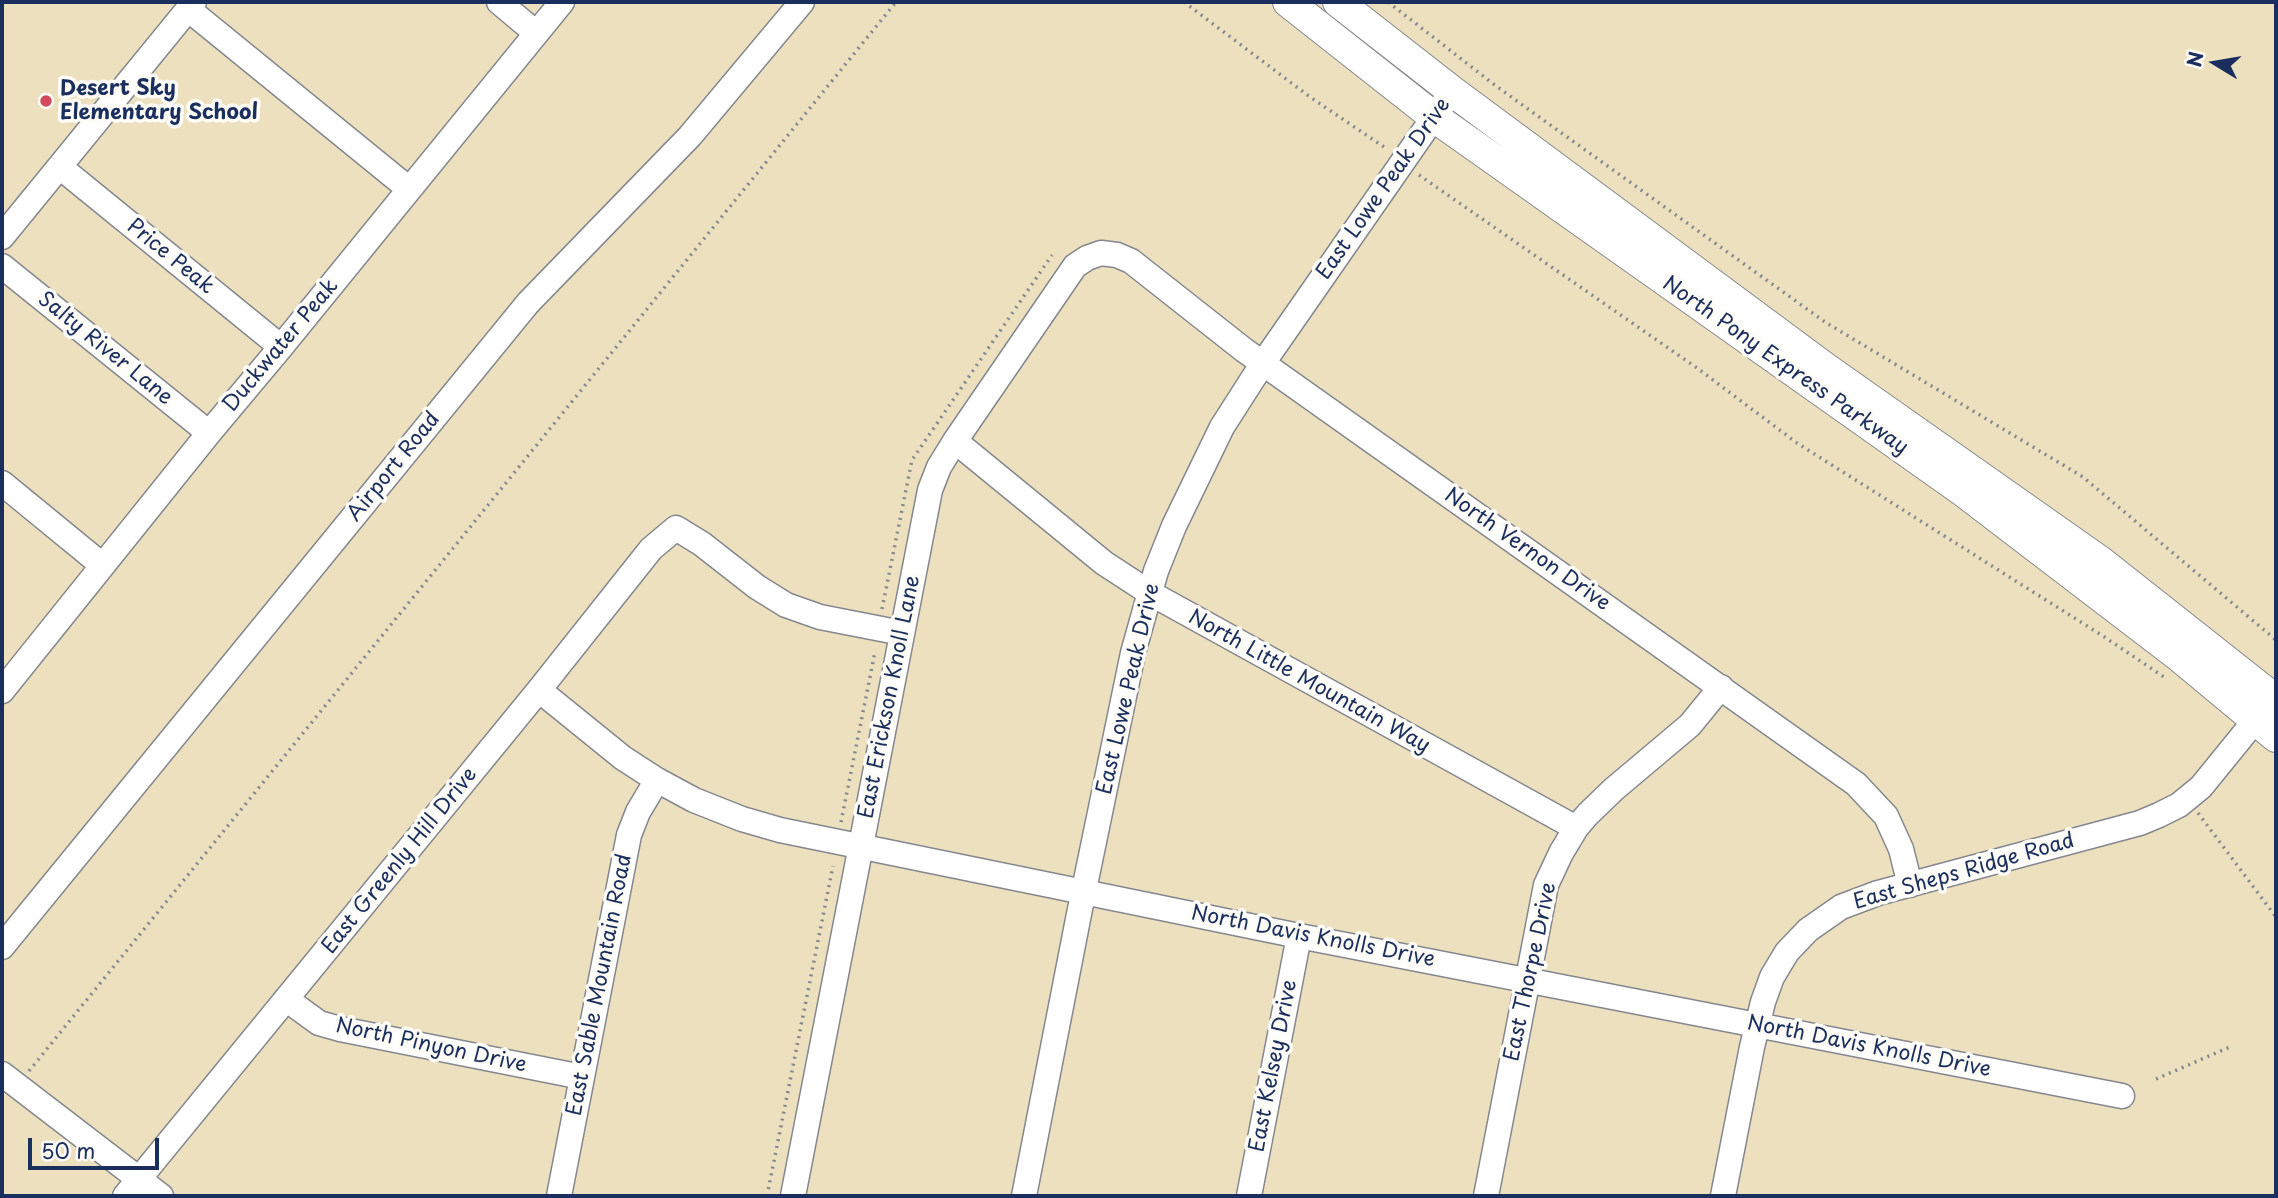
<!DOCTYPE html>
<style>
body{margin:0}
#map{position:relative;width:2278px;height:1198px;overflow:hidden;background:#ede0bf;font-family:"Playpen Sans",sans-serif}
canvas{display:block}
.frame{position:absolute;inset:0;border:4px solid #1b2f5e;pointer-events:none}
.north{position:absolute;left:2180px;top:28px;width:70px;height:70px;-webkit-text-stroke:5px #fdfcf7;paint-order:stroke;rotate:281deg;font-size:19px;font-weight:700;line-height:28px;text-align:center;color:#1b2f5e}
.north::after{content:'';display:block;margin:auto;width:24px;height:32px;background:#1b2f5e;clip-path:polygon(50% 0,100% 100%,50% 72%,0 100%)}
.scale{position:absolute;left:28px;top:1138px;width:131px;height:32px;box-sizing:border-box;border:4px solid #1b2f5e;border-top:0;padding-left:9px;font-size:21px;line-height:24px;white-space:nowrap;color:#1b2f5e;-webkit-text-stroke:5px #fdfcf7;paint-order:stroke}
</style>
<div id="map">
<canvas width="2278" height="1198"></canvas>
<div class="frame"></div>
<div class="north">N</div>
<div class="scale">50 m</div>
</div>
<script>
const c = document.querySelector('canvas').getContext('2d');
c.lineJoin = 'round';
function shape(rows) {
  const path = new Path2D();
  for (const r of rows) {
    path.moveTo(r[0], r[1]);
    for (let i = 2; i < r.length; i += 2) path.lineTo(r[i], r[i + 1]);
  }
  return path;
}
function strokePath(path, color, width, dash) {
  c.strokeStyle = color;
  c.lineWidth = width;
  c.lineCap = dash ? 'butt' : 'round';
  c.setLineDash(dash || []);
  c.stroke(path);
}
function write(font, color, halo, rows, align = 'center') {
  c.font = font + ' "Playpen Sans",sans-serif';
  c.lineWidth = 7;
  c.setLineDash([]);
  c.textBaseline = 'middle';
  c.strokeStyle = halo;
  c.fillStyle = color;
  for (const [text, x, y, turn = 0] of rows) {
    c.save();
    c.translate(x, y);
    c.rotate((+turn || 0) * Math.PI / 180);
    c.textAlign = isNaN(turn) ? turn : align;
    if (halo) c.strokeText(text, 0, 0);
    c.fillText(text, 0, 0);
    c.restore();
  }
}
const path = shape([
 [1184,2,1310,97,1387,149],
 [1388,2,1496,86,1825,322,2083,477,2276,640],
 [1419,175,1697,368,1797,443,2103,636,2164,677],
 [882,609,912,460,1052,255],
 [2198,813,2276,917],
 [841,822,875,652],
 [29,1071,896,2],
 [2156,1079,2232,1046],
 [767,1196,833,866]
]);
const minor = shape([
 [499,2,536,33],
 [188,9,409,189],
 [60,167,281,347],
 [2,237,194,2],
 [2,266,209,433],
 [955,441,1104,563,1150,593,1576,828],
 [2,483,102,565],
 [539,690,623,758,657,780,694,800,742,819,780,830,1299,936,2122,1096],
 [2,691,209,433,281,347,562,2],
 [2,947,528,303,690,136,802,2],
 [286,999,319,1023,340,1029,582,1077],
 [2,1074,161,1196],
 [125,1196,539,690,651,549,676,528,702,544,757,587,786,605,820,617,902,633],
 [559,1196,629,835,638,812,657,780],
 [793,1196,930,490,939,467,955,441,1075,266,1087,258,1101,253,1117,255,1131,261,1244,350,1856,784,1886,816,1901,849,1910,885],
 [1024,1196,1079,914,1133,653,1156,571,1174,526,1222,427,1263,363,1452,91],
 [1249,1196,1299,936],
 [1486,1196,1546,885,1561,853,1576,828,1588,814,1614,789,1690,725,1721,687],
 [1723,1196,1752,1047,1763,1002,1772,977,1787,952,1808,930,1841,907,1878,893,2140,823,2159,815,2179,805,2201,787,2266,707]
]);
const major = shape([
 [1288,2,1434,117,1964,492,2176,654,2276,737],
 [1338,2,1452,91,1827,369,2100,561,2276,700]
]);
const markers = [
 [46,101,7,"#d1495b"]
];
const poiNames = [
 ["Desert Sky",60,89],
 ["Elementary School",60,113]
];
const streetNames = [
 ["East Lowe Peak Drive",1384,189,-55],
 ["Price Peak",170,257,39],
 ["Duckwater Peak",281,346,-50],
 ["Salty River Lane",105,349,39],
 ["North Pony Express Parkway",1785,366,35],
 ["Airport Road",394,467,-51],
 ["North Vernon Drive",1527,550,35],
 ["North Little Mountain Way",1309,682,29],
 ["East Lowe Peak Drive",1129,689,-77],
 ["East Erickson Knoll Lane",890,697,-79],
 ["East Greenly Hill Drive",400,861,-51],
 ["East Sheps Ridge Road",1964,872,-16],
 ["North Davis Knolls Drive",1313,937,11],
 ["East Thorpe Drive",1531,972,-78],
 ["East Sable Mountain Road",600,985,-79],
 ["North Pinyon Drive",431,1046,12],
 ["North Davis Knolls Drive",1869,1047,11],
 ["East Kelsey Drive",1274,1066,-79]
];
strokePath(minor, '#84888e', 27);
strokePath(major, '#84888e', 32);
strokePath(path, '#84888e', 3.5, [2, 5]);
strokePath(minor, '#fff', 24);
strokePath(major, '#fff', 30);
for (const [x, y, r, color] of markers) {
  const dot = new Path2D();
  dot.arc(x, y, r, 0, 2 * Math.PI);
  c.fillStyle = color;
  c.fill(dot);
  strokePath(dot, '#fdfcf7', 2.5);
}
write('bold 21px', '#1b2f5e', '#fdfcf7', poiNames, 'left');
write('21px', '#1b2f5e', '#fdfcf7', streetNames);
</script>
